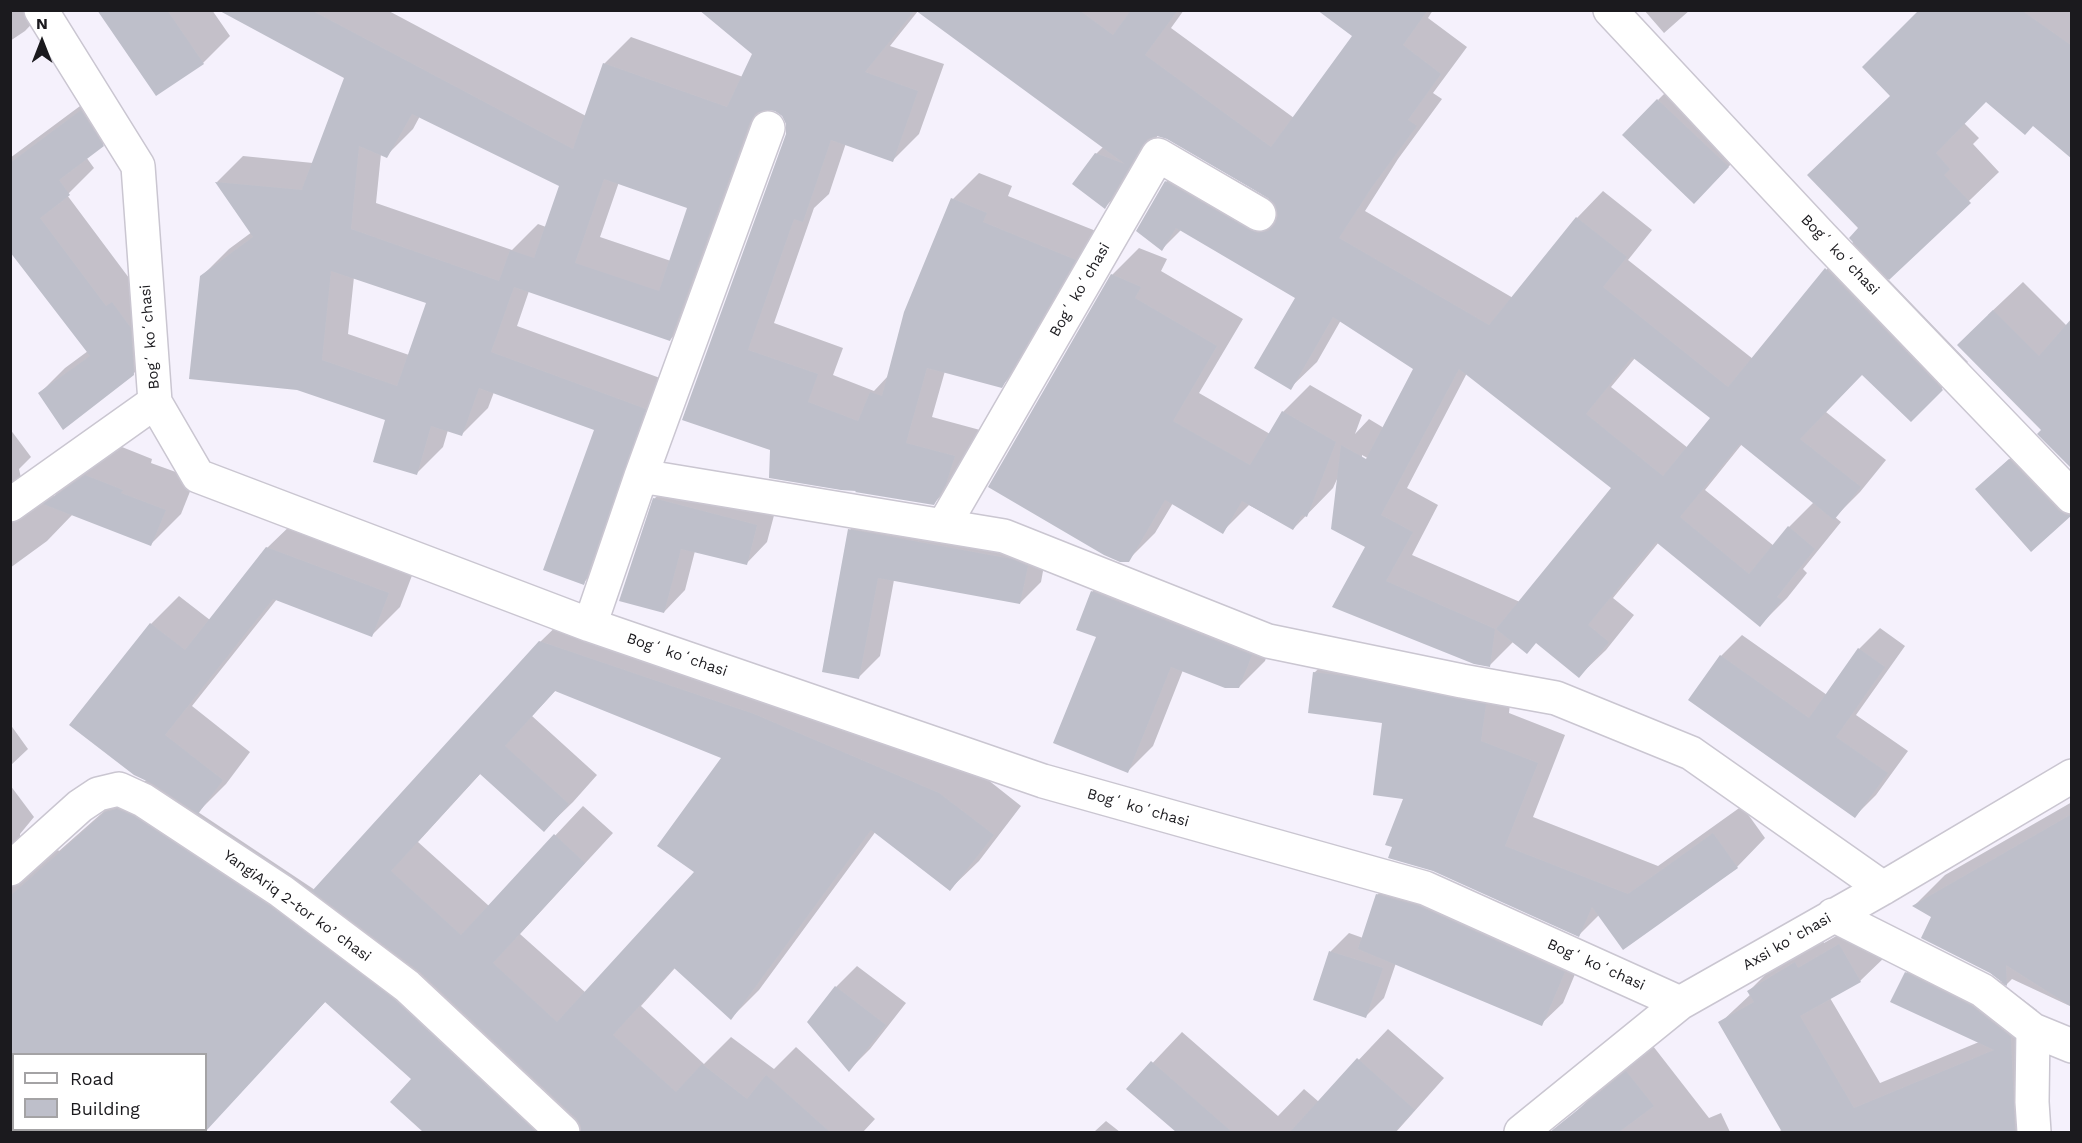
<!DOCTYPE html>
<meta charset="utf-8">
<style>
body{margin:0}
#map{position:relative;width:2082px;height:1143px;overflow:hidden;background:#f5f1fc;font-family:"Work Sans",sans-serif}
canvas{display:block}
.frame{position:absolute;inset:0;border:12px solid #1b1a1e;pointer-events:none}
.legend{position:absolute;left:12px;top:1053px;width:195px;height:78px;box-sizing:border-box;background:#fff;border:2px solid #a4a3a5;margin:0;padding:8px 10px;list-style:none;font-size:18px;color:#1b1a1e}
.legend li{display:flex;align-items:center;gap:12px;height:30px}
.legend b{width:30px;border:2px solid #a4a3a5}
.north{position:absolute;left:12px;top:12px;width:60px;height:60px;-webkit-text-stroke:4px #fff;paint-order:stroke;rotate:0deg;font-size:16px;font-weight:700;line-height:24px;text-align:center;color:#1b1a1e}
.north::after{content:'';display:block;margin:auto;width:21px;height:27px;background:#1b1a1e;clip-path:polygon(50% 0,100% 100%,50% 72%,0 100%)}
</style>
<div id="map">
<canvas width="2082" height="1143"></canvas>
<div class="frame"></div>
<ul class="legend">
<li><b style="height:8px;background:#fff"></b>Road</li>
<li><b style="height:16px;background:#bebfca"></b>Building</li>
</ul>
<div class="north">N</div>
</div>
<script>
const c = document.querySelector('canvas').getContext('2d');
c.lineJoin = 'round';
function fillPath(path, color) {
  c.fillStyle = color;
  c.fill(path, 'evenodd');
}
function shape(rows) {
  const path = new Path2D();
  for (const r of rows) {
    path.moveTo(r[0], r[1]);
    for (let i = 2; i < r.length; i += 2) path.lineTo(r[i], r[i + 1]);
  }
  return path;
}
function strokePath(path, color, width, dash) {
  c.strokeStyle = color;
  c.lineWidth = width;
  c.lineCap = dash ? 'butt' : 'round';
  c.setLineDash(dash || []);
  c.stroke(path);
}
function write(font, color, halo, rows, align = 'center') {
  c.font = font + ' "Work Sans",sans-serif';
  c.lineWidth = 4.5;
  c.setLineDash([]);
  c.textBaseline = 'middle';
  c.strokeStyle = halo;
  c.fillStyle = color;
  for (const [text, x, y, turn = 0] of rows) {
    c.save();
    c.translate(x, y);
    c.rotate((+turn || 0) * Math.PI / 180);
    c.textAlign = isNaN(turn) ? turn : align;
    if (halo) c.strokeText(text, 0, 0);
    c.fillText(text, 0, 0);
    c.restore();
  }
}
const shadow = shape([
 [10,10,45,10,25,31,10,41],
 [99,10,212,10,230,36,203,63],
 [263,10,387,10,586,116,604,64,631,37,743,77,754,54,701,10,1184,10,1171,28,1294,118,1373,10,1433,10,1428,18,1467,47,1433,93,1442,99,1398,159,1365,211,1513,298,1577,218,1603,191,1652,230,1628,260,1753,359,1827,269,1854,241,1860,228,1892,96,1921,10,2072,10,2072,157,2033,125,1986,100,1964,123,1979,138,1973,144,1999,172,1888,279,1968,362,1911,420,1863,373,1826,412,1886,460,1860,492,1835,517,1841,522,1803,569,1807,573,1787,598,1760,625,1659,542,1613,598,1634,615,1606,650,1579,676,1537,642,1514,641,1490,665,1334,607,1367,546,1338,477,1333,488,1293,529,1249,505,1222,532,1173,503,1155,533,1128,560,1112,275,1139,248,1167,259,1161,271,1243,319,1199,393,1270,434,1283,412,1310,385,1362,415,1355,434,1369,419,1384,428,1415,368,1341,320,1317,362,1290,388,1297,297,1182,229,1162,249,1166,182,1192,155,1275,202,1168,137,1158,135,1131,181,1105,207,1096,154,1104,146,918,11,890,46,944,64,919,134,893,160,846,143,829,194,814,208,774,323,843,348,833,375,874,391,889,375,953,199,979,173,1012,186,1008,196,1101,233,1028,360,1001,386,945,371,932,417,980,430,960,477,933,504,683,419,787,135,788,124,783,115,771,109,696,313,670,340,529,291,517,326,671,382,610,557,583,583,596,429,494,392,488,408,461,435,448,430,443,447,417,473,387,419,202,276,229,249,252,232,217,182,243,156,313,163,346,78],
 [420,116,561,185,546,227,538,224,512,250,376,203,381,154,386,156,413,129],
 [619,182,689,207,671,261,600,237],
 [354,277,428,302,409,355,348,334],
 [1635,358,1712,418,1688,448,1611,387],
 [1467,373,1613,488,1520,602,1412,555,1438,505,1407,488],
 [1742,444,1814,502,1789,527,1774,546,1705,490],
 [1362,455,1373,461,1362,459],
 [1644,10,1690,10,1664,33],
 [1679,79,1749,145,1715,181,1658,100],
 [107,86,128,120,103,145,86,157,94,168,67,195,132,282,159,348,133,374,40,393,65,368,88,351,10,250,10,158],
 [2023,282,2067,326,2043,430,1988,315],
 [10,429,31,457,19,469,23,487,49,493,54,496,76,474,117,445,152,459,151,463,195,479,181,514,151,544,73,514,47,541,10,568],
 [2031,439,2072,481,2072,514,2031,550,1977,489],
 [676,478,777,504,767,542,746,564,695,551,685,590,664,612,654,499],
 [871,509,1048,544,1041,582,1020,603,894,580,880,656,859,677,850,530],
 [296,520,416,565,400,607,372,635,277,599,192,706,250,752,226,784,198,812,315,890,540,642,569,614,968,764,1021,806,979,861,950,889,876,831,759,990,731,1018,675,968,641,1006,704,1064,731,1037,774,1069,796,1047,875,1119,863,1132,422,1132,424,1131,413,1079,326,1001,206,1128,206,1054,101,1054,10,951,10,785,34,817,20,834,20,844,43,859,58,850,59,851,136,783,148,780,151,624,179,596,210,620,267,548],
 [556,690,724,757,696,872,586,993,520,934,613,833,583,806,489,906,418,842,481,773,544,830,573,802,597,775,532,716],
 [1118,566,1277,629,1265,661,1239,687,1183,670,1153,746,1128,771,1098,637,1092,592],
 [1880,628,1905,646,1856,715,1908,751,1876,795,1855,816,1690,699,1721,656,1742,635,1827,695,1859,649],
 [1343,645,1513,676,1509,713,1565,735,1533,817,1658,866,1742,806,1765,838,1737,867,1599,915,1579,935,1406,798,1384,721,1314,673],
 [10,724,28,749,10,766],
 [2072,802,2072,1007,2012,979,2005,986,2037,1010,2041,1106,2037,1132,1777,1132,1782,1130,1720,1023,1751,994,1749,991,1775,965,1822,938,1824,943,1866,919,1887,955,1860,981,1830,998,1880,1083,1979,1042,1906,973,1932,947,2002,982,2003,981,1933,917,1915,905,1945,875],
 [1399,873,1585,950,1563,1003,1541,1024,1396,963,1384,998,1366,1016,1315,999,1331,951,1349,933,1363,938,1377,895],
 [857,966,906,1003,870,1049,849,1070,836,987],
 [10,982,60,1054,14,1054,14,1096,10,1092],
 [1388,1029,1444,1078,1396,1132,1178,1132,1128,1089,1182,1032,1278,1116,1304,1089,1319,1102],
 [1653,1046,1709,1118,1721,1113,1730,1132,1580,1132,1569,1119,1595,1093],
 [1106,1121,1120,1132,1094,1132]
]);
const building = shape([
 [97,10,167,10,204,64,156,96],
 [218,10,311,10,573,149,603,63,727,107,752,54,699,10,915,10,865,72,918,91,893,162,831,140,803,222,794,219,748,350,818,374,808,402,858,421,870,392,882,396,904,312,951,198,987,213,983,222,1076,260,1002,388,927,368,906,443,955,456,946,484,934,505,855,492,856,491,841,490,769,478,770,450,682,420,786,134,786,124,782,116,775,111,765,110,756,113,750,122,670,341,514,287,491,352,646,409,584,585,543,570,594,430,479,388,462,436,431,426,417,475,373,462,385,420,297,390,189,379,200,276,253,237,215,182,303,190,302,189,344,78],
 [412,114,559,186,534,258,510,250,499,281,351,229,359,146,387,158],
 [604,179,687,208,659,291,575,263],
 [331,271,426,303,397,386,322,360],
 [915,10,1079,10,1113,35,1131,10,1178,10,1145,55,1271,147,1352,36,1317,10,1428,10,1403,45,1441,74,1408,120,1417,126,1372,187,1339,238,1489,325,1576,217,1627,257,1603,287,1728,387,1825,268,1943,390,1911,422,1862,375,1800,439,1861,487,1834,520,1740,444,1680,517,1749,574,1788,526,1815,549,1777,597,1782,600,1760,627,1656,542,1588,625,1609,642,1579,678,1536,643,1527,654,1496,629,1611,488,1459,369,1381,515,1413,532,1386,581,1495,629,1490,667,1474,664,1332,607,1365,547,1331,529,1341,445,1366,459,1413,369,1333,317,1291,390,1254,368,1295,298,1176,228,1162,251,1136,231,1165,181,1250,230,1258,233,1268,231,1275,224,1278,215,1275,204,1268,198,1167,139,1157,136,1148,139,1142,146,1105,209,1072,184,1095,153,1125,164],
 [1632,357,1710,418,1663,476,1586,414],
 [1919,10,2021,10,2072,46,2072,159,2033,126,2025,135,1986,102,1936,153,1950,169,1944,175,1971,203,1889,280,1849,238,1858,228,1807,175,1890,96,1862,67],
 [1657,99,1729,167,1694,204,1622,135],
 [81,110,104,146,59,180,70,195,40,218,106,306,112,302,131,328,134,375,63,430,38,393,90,356,10,252,10,163],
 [1111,274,1141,287,1135,298,1217,346,1173,421,1250,465,1282,411,1336,442,1307,517,1302,515,1293,530,1242,501,1223,534,1165,500,1129,562,1120,562,1104,555,988,487],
 [1993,310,2039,356,2072,318,2072,469,2037,434,2041,430,1957,345],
 [2009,459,2058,510,2066,515,2072,515,2031,552,1975,489],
 [85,475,123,490,121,493,166,510,151,546,43,504],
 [653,498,757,525,747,565,681,549,664,613,619,601],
 [848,529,1012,559,1028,566,1020,604,878,578,859,679,822,672],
 [266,547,389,593,372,637,273,599,165,735,223,780,198,814,153,784,134,775,69,725,150,623,185,650],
 [1091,591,1252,655,1239,688,1225,688,1171,667,1128,773,1053,743,1096,637,1076,630],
 [539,641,754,714,939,793,994,835,950,891,871,830,731,1020,674,968,613,1035,676,1092,702,1064,747,1099,766,1075,830,1132,581,1132,581,1126,576,1118,420,972,312,891],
 [555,691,721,758,657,846,694,872,557,1022,493,963,585,863,554,834,461,935,391,871,480,774,544,832,569,804,505,746],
 [1858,648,1885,667,1836,737,1888,773,1855,818,1688,700,1720,655,1809,718],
 [1313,672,1352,677,1486,704,1481,741,1538,763,1505,846,1628,894,1713,833,1738,868,1623,950,1592,907,1579,937,1433,871,1388,858,1392,847,1385,845,1403,799,1373,795,1382,723,1308,713],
 [117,809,134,816,270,906,395,1000,536,1132,423,1132,390,1102,411,1079,325,1002,206,1131,206,1054,10,1054,10,896,105,812],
 [2072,814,2072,1007,2006,965,2007,986,1990,973,1921,938,1931,917,1912,906],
 [1376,894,1419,906,1565,972,1542,1026,1358,949],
 [1839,944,1861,982,1800,1016,1854,1108,1994,1050,1890,1002,1905,972,1972,1006,2011,1037,2015,1132,1782,1132,1718,1022,1754,1002,1747,991,1795,962,1798,968],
 [1329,951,1383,968,1366,1018,1313,1000],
 [835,986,886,1025,849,1072,807,1022],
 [1357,1058,1415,1110,1395,1132,1290,1132],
 [1151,1061,1232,1132,1176,1132,1126,1089],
 [1626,1071,1654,1106,1619,1132,1550,1132]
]);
const minor = shape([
 [41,10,138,166,155,402,198,476,590,625,1043,781,1425,888,1680,1003],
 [1610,10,1822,237,2072,497],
 [641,476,1004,536,1268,641,1462,681,1556,698,1691,753,1883,888],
 [10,505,155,402],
 [944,525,1158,155,1259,214],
 [590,625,641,476,768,128],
 [10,869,80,806,98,794,119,789,143,800,281,891,407,986,563,1132],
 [1833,915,1982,990,2033,1030,2032,1102,2034,1132],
 [2033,1030,2072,1046],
 [1521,1132,1680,1003,1883,888,2072,776]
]);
const streetNames = [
 ["Bogʻ koʻchasi",1840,255,46],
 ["Bogʻ koʻchasi",1080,290,-60],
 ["Bogʻ koʻchasi",150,337,-95],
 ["Bogʻ koʻchasi",677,655,19],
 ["Bogʻ koʻchasi",1138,808,16],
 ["YangiАriq 2-tor koʼchasi",297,906,36],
 ["Axsi koʻchasi",1787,942,-30],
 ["Bogʻ koʻchasi",1596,965,24]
];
fillPath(shadow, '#0003');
fillPath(building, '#bebfca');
strokePath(minor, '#cac6d1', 36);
strokePath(minor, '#fff', 33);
write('15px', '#1b1a1e', '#fff', streetNames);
</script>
